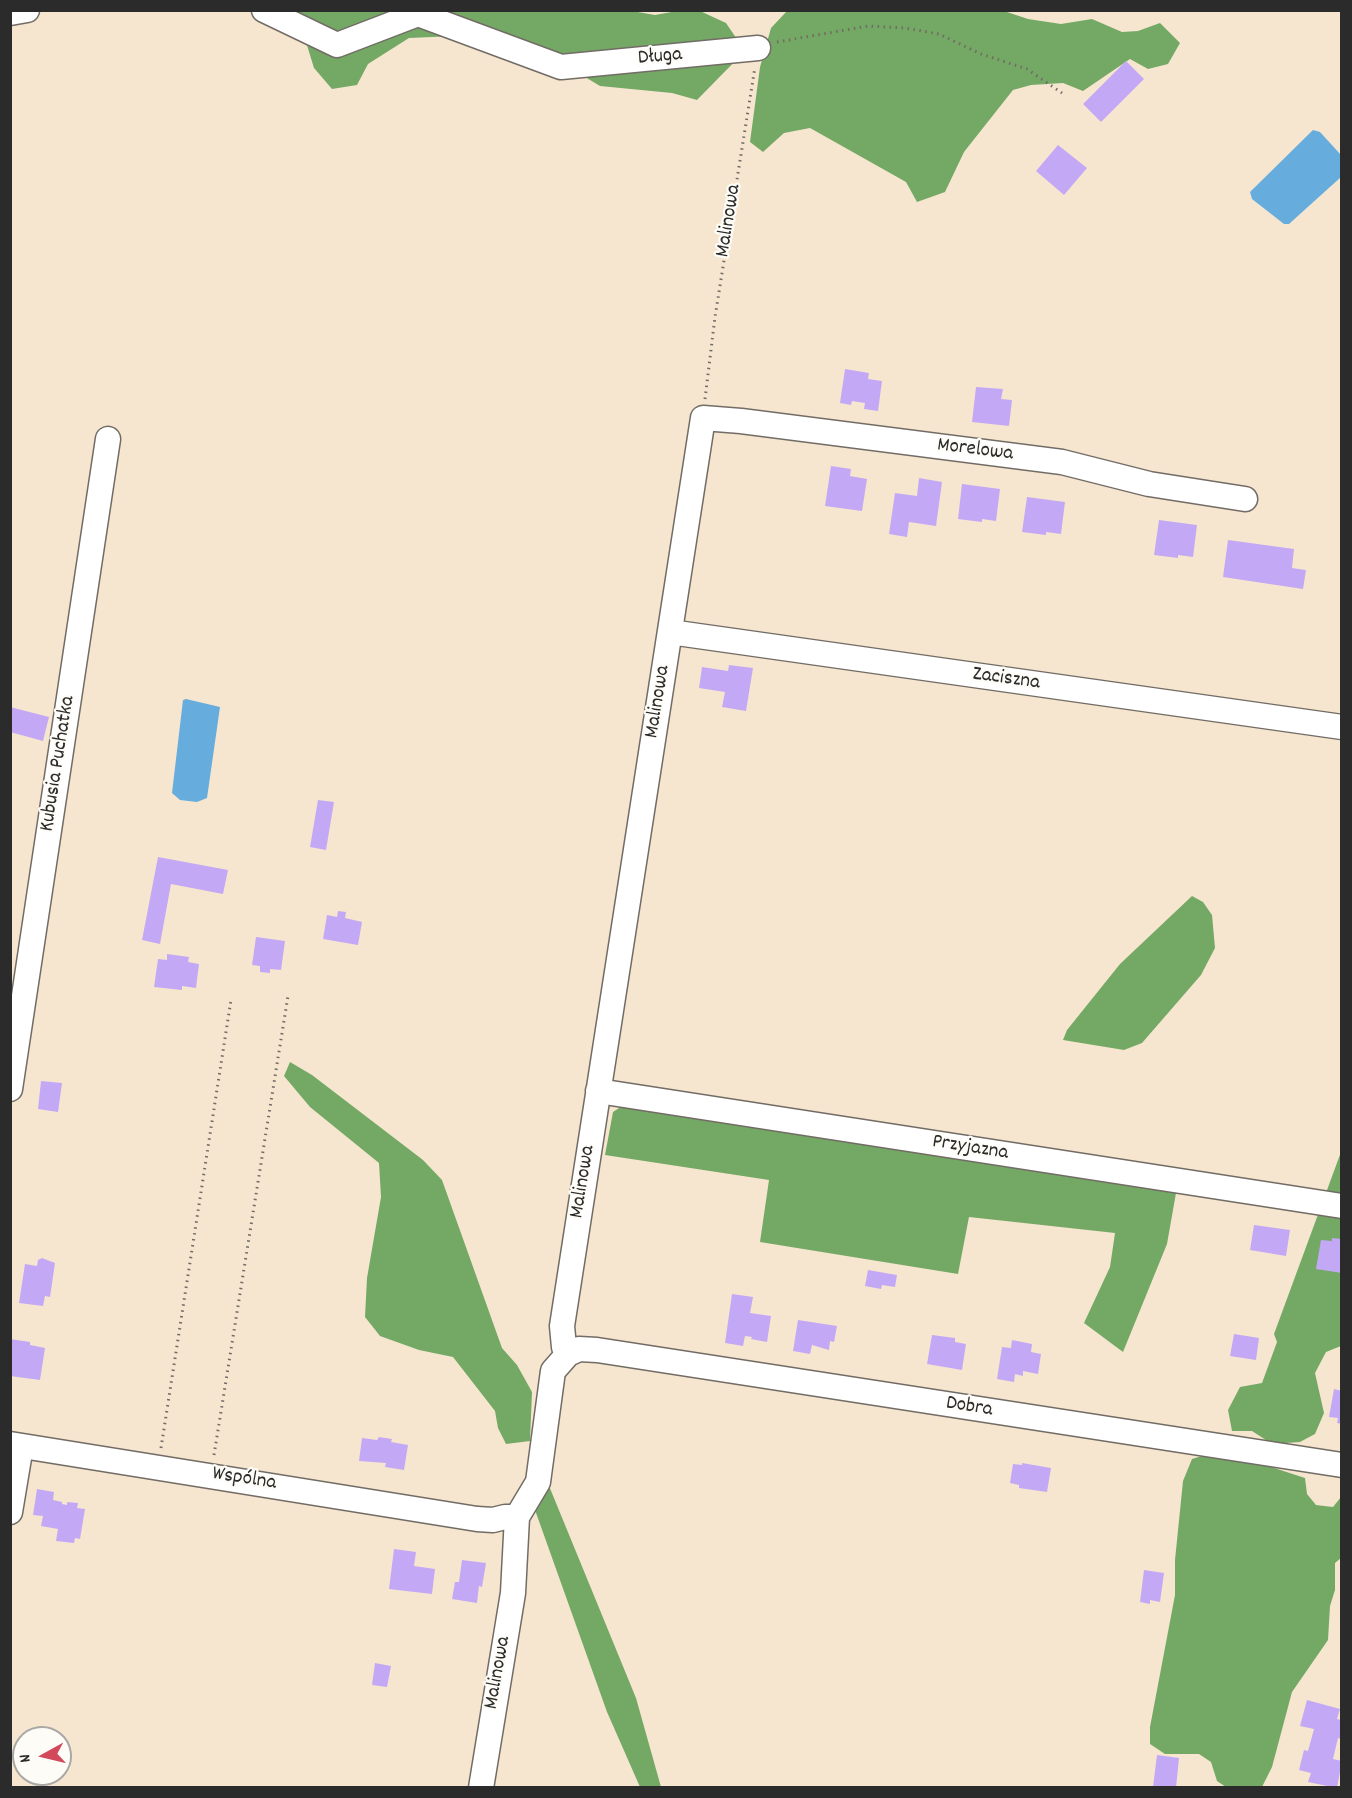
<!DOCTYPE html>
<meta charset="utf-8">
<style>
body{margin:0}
#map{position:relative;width:1352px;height:1798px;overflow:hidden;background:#f6e6d0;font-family:Dekko,sans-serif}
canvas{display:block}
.frame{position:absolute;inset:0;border:12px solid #2b2b2b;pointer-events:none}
.north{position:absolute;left:12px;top:1726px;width:60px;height:60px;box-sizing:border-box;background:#fdfcf7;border:2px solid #a9a8a5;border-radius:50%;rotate:262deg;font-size:16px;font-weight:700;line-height:24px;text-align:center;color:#2b2b2b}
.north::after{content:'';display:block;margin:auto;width:21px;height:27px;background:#d1495b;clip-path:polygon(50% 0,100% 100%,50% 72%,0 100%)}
</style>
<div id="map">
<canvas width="1352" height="1798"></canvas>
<div class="frame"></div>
<div class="north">N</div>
</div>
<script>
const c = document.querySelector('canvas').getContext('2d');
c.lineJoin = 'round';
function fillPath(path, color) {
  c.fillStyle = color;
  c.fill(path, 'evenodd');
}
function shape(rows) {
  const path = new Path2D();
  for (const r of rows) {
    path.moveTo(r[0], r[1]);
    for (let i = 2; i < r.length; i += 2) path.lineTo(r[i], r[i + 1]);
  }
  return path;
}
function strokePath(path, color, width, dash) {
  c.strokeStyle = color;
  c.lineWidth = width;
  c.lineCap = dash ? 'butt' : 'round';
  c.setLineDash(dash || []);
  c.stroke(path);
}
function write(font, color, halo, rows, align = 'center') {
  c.font = font + ' Dekko,sans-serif';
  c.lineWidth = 4.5;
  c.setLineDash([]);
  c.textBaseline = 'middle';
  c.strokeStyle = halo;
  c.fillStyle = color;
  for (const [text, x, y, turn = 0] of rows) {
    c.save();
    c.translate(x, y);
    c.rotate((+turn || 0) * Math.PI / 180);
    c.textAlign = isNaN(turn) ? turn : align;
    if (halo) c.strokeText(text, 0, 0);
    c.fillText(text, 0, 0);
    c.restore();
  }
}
const forest = shape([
 [299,10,626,10,655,15,677,11,700,11,726,23,745,51,697,100,672,93,600,86,570,68,456,36,409,38,368,64,357,85,332,89,314,68,306,42,294,21],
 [787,11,1004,11,1028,19,1061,24,1092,19,1122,32,1138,31,1160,23,1180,43,1168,64,1148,69,1130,59,1083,91,1063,83,1031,85,1013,90,964,152,945,192,917,202,906,182,810,128,784,133,763,152,750,142,760,67,771,28],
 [1192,896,1203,902,1212,915,1215,948,1201,975,1142,1043,1124,1050,1063,1040,1067,1030,1120,964],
 [290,1062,312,1075,423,1160,442,1180,502,1348,517,1365,532,1392,530,1441,506,1444,498,1428,495,1411,453,1357,419,1350,380,1336,365,1317,367,1278,381,1197,379,1163,310,1107,284,1076],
 [622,1106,1176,1193,1167,1244,1123,1352,1084,1323,1110,1267,1115,1233,969,1217,958,1274,760,1242,769,1180,605,1155,613,1112],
 [1341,1152,1341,1346,1326,1352,1315,1373,1324,1413,1315,1434,1300,1442,1272,1444,1252,1431,1232,1431,1228,1410,1240,1387,1262,1383,1277,1342,1274,1334],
 [1208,1454,1265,1465,1305,1478,1307,1494,1316,1505,1333,1507,1341,1497,1341,1558,1335,1563,1335,1590,1330,1606,1328,1640,1292,1692,1272,1767,1262,1787,1226,1787,1217,1781,1211,1762,1199,1754,1165,1754,1150,1744,1150,1727,1175,1595,1175,1560,1183,1481,1192,1459],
 [547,1481,636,1698,661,1787,640,1787,607,1712,535,1510]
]);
const water = shape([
 [1313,130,1320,132,1341,155,1341,177,1289,224,1284,224,1252,199,1250,192],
 [186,699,220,707,207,798,197,802,180,800,172,793,183,700]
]);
const building = shape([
 [1126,61,1144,79,1101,122,1083,104],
 [1058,145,1087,168,1064,195,1036,171],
 [845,369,869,373,868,379,882,381,878,411,864,409,865,403,852,401,851,405,840,403],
 [976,387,1003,389,1001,399,1012,400,1009,426,972,422],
 [831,466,851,469,850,476,867,479,862,511,825,506],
 [919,478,942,482,936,526,909,522,907,537,889,534,895,493,917,496],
 [962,484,1000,489,996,521,982,519,982,522,958,519],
 [1027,497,1065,502,1061,534,1046,532,1046,535,1022,532],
 [1159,520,1197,525,1193,557,1178,555,1178,558,1154,555],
 [1228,540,1294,549,1292,568,1306,570,1303,589,1223,577],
 [729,665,753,668,746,711,722,707,725,692,699,688,702,667,728,671],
 [10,707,49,717,43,741,10,732],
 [318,800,334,802,326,850,310,847],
 [158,857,228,870,223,894,171,884,160,944,142,940],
 [338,911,346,912,345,918,362,922,358,945,323,939,327,915,337,917],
 [256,937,285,941,281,970,270,969,270,973,260,972,260,966,252,965],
 [167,954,189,957,188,962,199,964,196,988,182,986,182,990,154,987,158,959,167,960],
 [41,1081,62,1083,58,1112,38,1109],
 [1254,1225,1290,1230,1286,1256,1250,1250],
 [1332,1238,1342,1239,1342,1273,1316,1269,1321,1240,1332,1241],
 [42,1258,55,1263,50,1297,45,1296,43,1306,19,1303,25,1264,37,1266,38,1260],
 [868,1270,897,1275,895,1287,882,1285,881,1289,865,1286],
 [732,1294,753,1297,750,1313,771,1316,767,1342,751,1339,752,1337,745,1336,743,1346,725,1343],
 [798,1320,837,1326,834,1342,830,1341,829,1350,812,1345,810,1354,793,1351],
 [1234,1334,1259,1338,1256,1360,1230,1356],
 [932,1335,955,1338,955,1342,966,1344,962,1370,927,1364],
 [10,1339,30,1342,30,1345,45,1348,40,1380,10,1376],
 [1012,1340,1032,1344,1031,1352,1041,1354,1038,1374,1023,1371,1023,1376,1015,1374,1014,1382,997,1379,1002,1347,1011,1348],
 [1334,1389,1342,1391,1342,1424,1337,1423,1338,1418,1329,1417],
 [379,1437,392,1439,391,1442,408,1445,404,1470,385,1467,386,1463,359,1461,362,1438,377,1440],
 [1022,1463,1051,1468,1047,1492,1019,1488,1019,1485,1010,1483,1013,1464,1022,1465],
 [37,1489,54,1492,53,1500,62,1502,62,1504,67,1505,67,1502,78,1503,77,1508,85,1509,80,1539,75,1538,74,1543,56,1541,58,1529,41,1526,43,1516,33,1515],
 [394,1549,416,1552,414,1566,435,1569,432,1594,389,1589],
 [462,1560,486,1563,482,1587,479,1586,477,1603,452,1599,455,1582,459,1582],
 [1144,1570,1164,1573,1160,1602,1150,1600,1150,1604,1140,1602],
 [375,1663,391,1666,387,1687,372,1685],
 [1307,1700,1340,1709,1337,1719,1342,1720,1342,1739,1338,1738,1333,1759,1342,1761,1337,1788,1308,1782,1311,1773,1299,1770,1304,1750,1308,1751,1314,1729,1300,1726],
 [1157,1755,1179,1758,1176,1788,1153,1787]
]);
const path = shape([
 [777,42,868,26,905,28,939,34,981,54,1027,69,1062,93],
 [705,399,715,317,755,67],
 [161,1448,231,1000],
 [214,1455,288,996]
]);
const minor = shape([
 [264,10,337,45,418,14,561,67,758,48],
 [10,13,27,10],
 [670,632,1342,727],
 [10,1089,108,439],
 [598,1091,1342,1206],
 [568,1354,564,1347,562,1326,703,418,741,421,1062,462,1149,484,1245,499],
 [10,1444,477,1519,493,1520,505,1517,517,1517],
 [10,1512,21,1446],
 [481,1788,513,1593,517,1517,538,1482,553,1371,568,1354,579,1349,597,1350,1342,1465]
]);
const streetNames = [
 ["Długa",660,58,-5],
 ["Malinowa",730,221,-81],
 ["Morelowa",975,451,7],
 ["Zaciszna",1006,680,8],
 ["Malinowa",659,702,-81],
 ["Kubusia Puchatka",59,764,-81],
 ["Przyjazna",970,1149,9],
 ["Malinowa",584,1182,-81],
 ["Dobra",969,1408,9],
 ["Wspólna",244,1480,9],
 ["Malinowa",499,1673,-80]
];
fillPath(forest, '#74a965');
fillPath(water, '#66acdc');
fillPath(building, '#c3a9f5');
strokePath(minor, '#726c65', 27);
strokePath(path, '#726c65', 3, [1.5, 4.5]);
strokePath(minor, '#fff', 24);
write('21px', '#2b2b2b', '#fdfcf7', streetNames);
</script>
